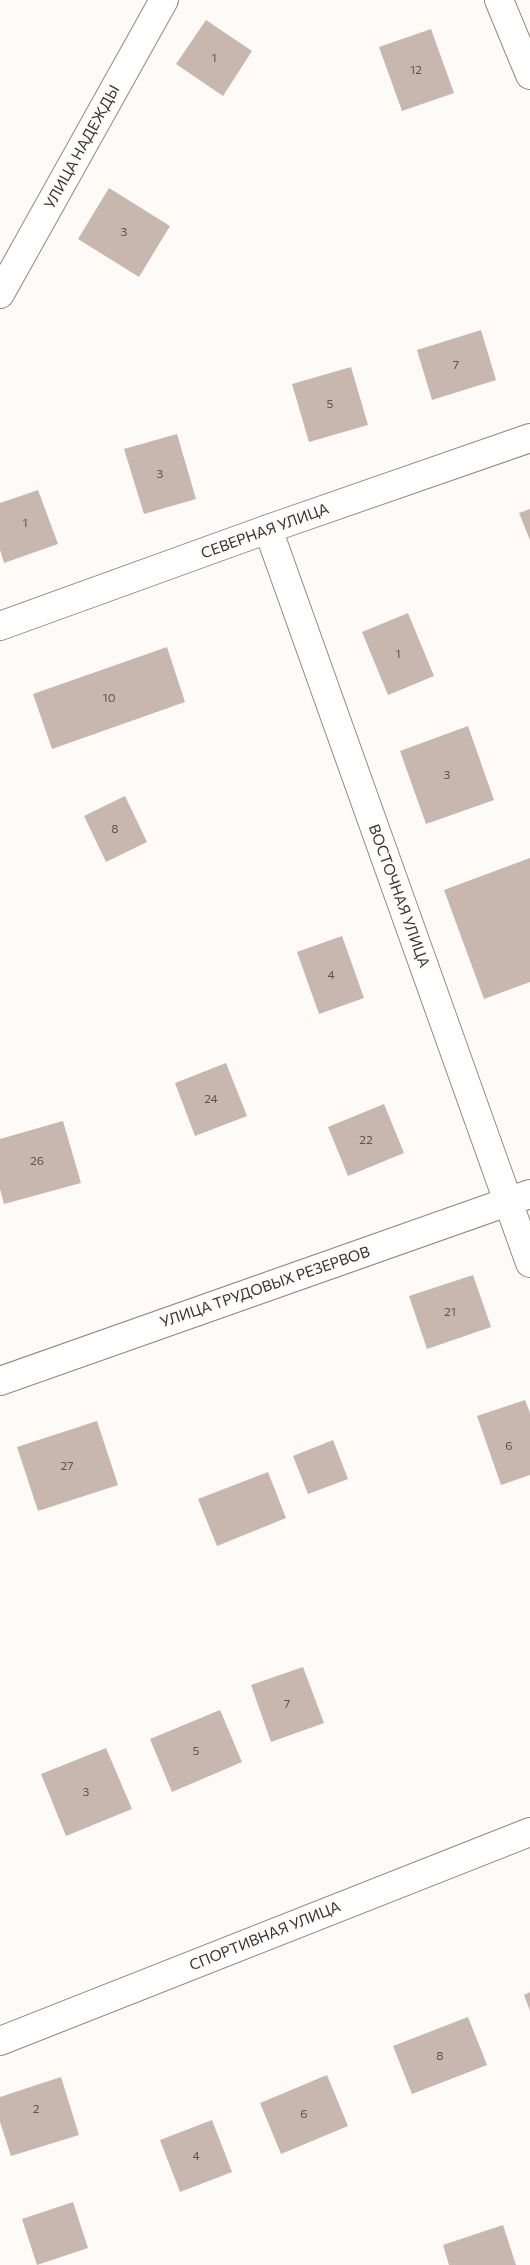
<!DOCTYPE html>
<meta charset="utf-8">
<style>
body{margin:0}
canvas{display:block;background:#fdfaf8}
</style>
<canvas width="530" height="2265"></canvas>
<script>
const c = document.querySelector('canvas').getContext('2d');
c.lineJoin = 'round';
function fillPath(path, color) {
  c.fillStyle = color;
  c.fill(path, 'evenodd');
}
function shape(rows) {
  const path = new Path2D();
  for (const r of rows) {
    path.moveTo(r[0], r[1]);
    for (let i = 2; i < r.length; i += 2) path.lineTo(r[i], r[i + 1]);
  }
  return path;
}
function strokePath(path, color, width, dash) {
  c.strokeStyle = color;
  c.lineWidth = width;
  c.lineCap = dash ? 'butt' : 'round';
  c.setLineDash(dash || []);
  c.stroke(path);
}
function write(font, color, halo, rows, align = 'center') {
  c.font = font + ' Commissioner,sans-serif';
  c.lineWidth = 4;
  c.setLineDash([]);
  c.textBaseline = 'middle';
  c.strokeStyle = halo;
  c.fillStyle = color;
  for (const [text, x, y, turn = 0] of rows) {
    c.save();
    c.translate(x, y);
    c.rotate((+turn || 0) * Math.PI / 180);
    c.textAlign = isNaN(turn) ? turn : align;
    if (halo) c.strokeText(text, 0, 0);
    c.fillText(text, 0, 0);
    c.restore();
  }
}
const building = shape([
 [206,20,252,51,223,96,176,64],
 [431,29,454,93,402,111,379,47],
 [109,188,170,226,139,277,78,239],
 [481,330,496,380,432,400,417,350],
 [351,367,368,425,309,442,292,384],
 [177,434,196,499,144,514,124,449],
 [38,490,58,544,4,563,0,550,0,503],
 [530,509,530,540,519,513],
 [408,613,434,676,388,695,362,632],
 [167,647,185,702,52,749,33,694],
 [468,726,494,800,426,824,400,751],
 [125,796,147,842,106,862,84,816],
 [530,858,530,982,484,999,444,890],
 [342,936,364,998,319,1014,297,952],
 [226,1063,247,1116,195,1136,175,1083],
 [384,1104,404,1153,348,1176,328,1127],
 [63,1121,81,1183,4,1204,0,1189,0,1139],
 [473,1275,491,1327,427,1349,409,1296],
 [525,1400,530,1413,530,1475,501,1485,477,1416],
 [97,1421,118,1485,38,1511,17,1447],
 [333,1440,348,1479,308,1494,293,1456],
 [268,1472,286,1518,217,1546,198,1499],
 [303,1667,324,1723,271,1742,251,1685],
 [220,1710,242,1762,172,1792,150,1739],
 [106,1748,132,1809,66,1836,41,1774],
 [530,1992,530,2011,524,1995],
 [468,2017,487,2065,412,2094,393,2046],
 [327,2075,348,2126,281,2154,260,2103],
 [61,2077,79,2135,11,2156,0,2122,0,2097],
 [212,2120,232,2172,180,2192,160,2140],
 [73,2202,88,2248,37,2265,22,2219],
 [503,2225,516,2265,449,2265,443,2245]
]);
const street = shape([
 [499,0,530,75],
 [0,294,164,0],
 [268,529,530,1263],
 [0,626,268,529,530,438],
 [0,1381,530,1194],
 [0,2041,530,1832]
]);
const numberNames = [
 ["1",214,58],
 ["12",416,70],
 ["3",124,232],
 ["7",456,365],
 ["5",330,404],
 ["3",160,474],
 ["1",25,523],
 ["1",398,654],
 ["10",109,698],
 ["3",447,775],
 ["8",115,829],
 ["4",331,975],
 ["24",211,1099],
 ["22",366,1140],
 ["26",37,1161],
 ["21",450,1312],
 ["6",509,1446],
 ["27",67,1466],
 ["7",287,1704],
 ["5",196,1751],
 ["3",86,1792],
 ["8",440,2056],
 ["2",36,2109],
 ["6",304,2114],
 ["4",196,2156]
];
const streetNames = [
 ["УЛИЦА НАДЕЖДЫ",82,147,-61],
 ["СЕВЕРНАЯ УЛИЦА",265,531,-20],
 ["ВОСТОЧНАЯ УЛИЦА",399,896,70],
 ["УЛИЦА ТРУДОВЫХ РЕЗЕРВОВ",265,1287,-19],
 ["СПОРТИВНАЯ УЛИЦА",265,1936,-22]
];
fillPath(building, '#c7b7af');
strokePath(street, '#95867e', 30);
strokePath(street, '#fff', 28);
write('12px', '#5d5550', null, numberNames);
write('15px', '#3a3430', '#fdfaf8', streetNames);
</script>
